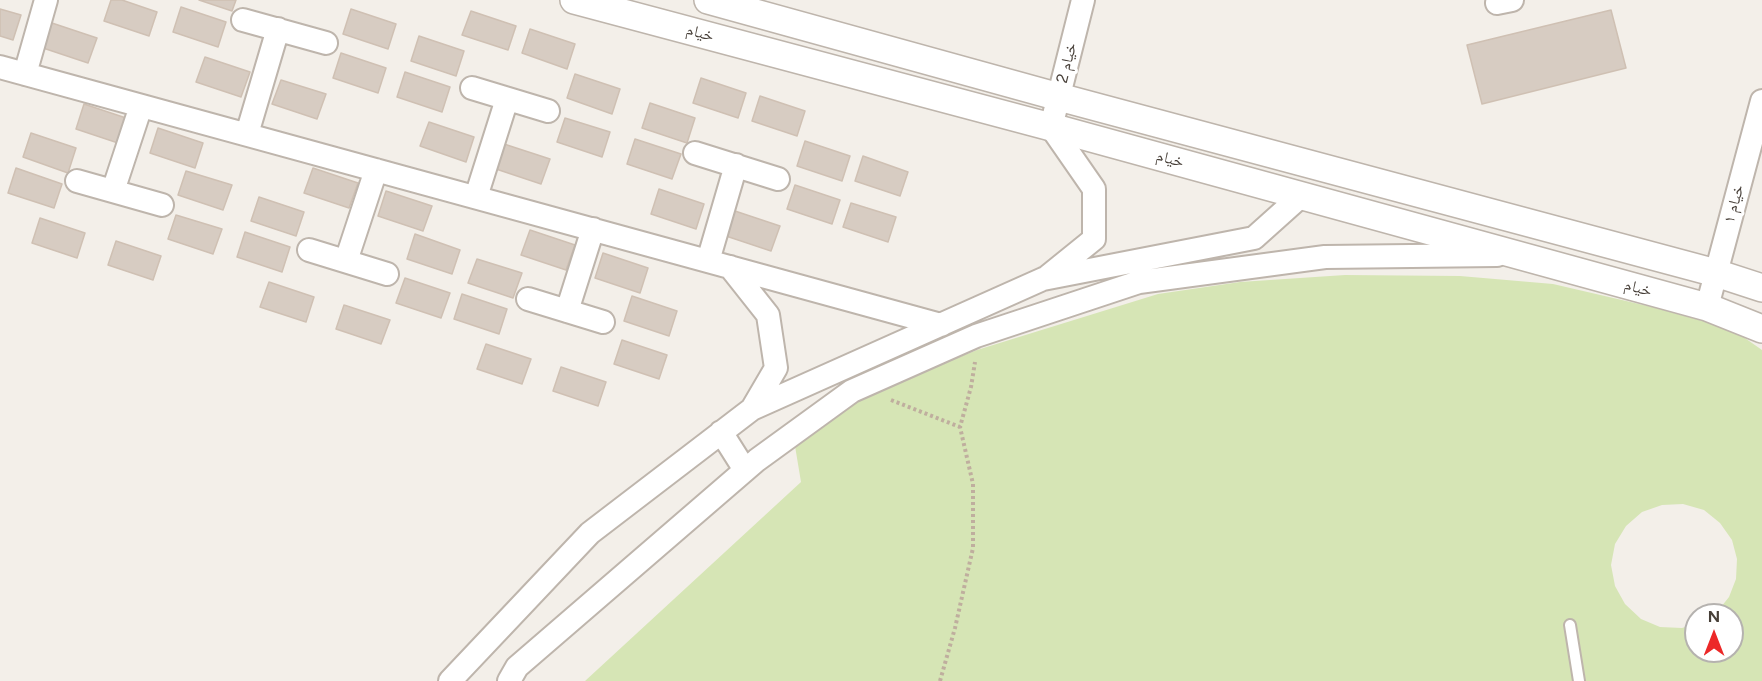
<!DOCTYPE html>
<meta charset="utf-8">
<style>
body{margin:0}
#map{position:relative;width:1762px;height:681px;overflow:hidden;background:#f3efe9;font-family:Figtree,sans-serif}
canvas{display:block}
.north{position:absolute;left:1684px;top:603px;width:60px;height:60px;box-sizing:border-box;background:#fff;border:2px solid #b5b2af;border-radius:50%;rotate:0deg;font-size:16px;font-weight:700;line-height:24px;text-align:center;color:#473f38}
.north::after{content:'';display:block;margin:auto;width:21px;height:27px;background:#ec2828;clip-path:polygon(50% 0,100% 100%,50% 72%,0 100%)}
</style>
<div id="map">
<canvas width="1762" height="681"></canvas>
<div class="north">N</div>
</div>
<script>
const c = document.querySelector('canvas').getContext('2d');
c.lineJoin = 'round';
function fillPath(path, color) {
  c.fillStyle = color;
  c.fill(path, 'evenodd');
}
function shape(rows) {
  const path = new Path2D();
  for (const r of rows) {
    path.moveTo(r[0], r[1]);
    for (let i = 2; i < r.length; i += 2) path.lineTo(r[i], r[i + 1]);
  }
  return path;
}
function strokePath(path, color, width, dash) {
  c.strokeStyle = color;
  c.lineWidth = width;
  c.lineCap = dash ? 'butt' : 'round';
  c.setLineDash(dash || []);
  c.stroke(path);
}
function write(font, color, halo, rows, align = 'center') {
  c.font = font + ' Figtree,"Noto Naskh Arabic",sans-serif';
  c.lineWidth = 6;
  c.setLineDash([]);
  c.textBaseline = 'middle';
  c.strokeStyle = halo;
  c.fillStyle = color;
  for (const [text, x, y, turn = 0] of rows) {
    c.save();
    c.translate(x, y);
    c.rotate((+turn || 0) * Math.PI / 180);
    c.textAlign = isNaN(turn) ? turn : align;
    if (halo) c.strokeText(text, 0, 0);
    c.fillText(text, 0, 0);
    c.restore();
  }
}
const green = shape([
 [1345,275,1460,276,1553,284,1652,307,1732,329,1762,350,1762,681,585,681,801,482,795,446,867,394,977,350,1158,294,1240,282],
 [1683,504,1704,510,1720,523,1732,540,1737,559,1736,579,1729,597,1717,612,1713,615,1732,615,1732,651,1696,651,1696,624,1682,628,1660,627,1641,619,1625,604,1615,586,1611,565,1615,544,1626,526,1642,512,1662,505]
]);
const building = shape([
 [111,0,122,0,157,12,149,36,104,21,111,0],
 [199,0,236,0,232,11,199,0],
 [181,7,226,22,218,47,173,32,181,7],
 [0,9,21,15,13,40,0,36,0,9],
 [351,9,396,24,388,49,343,34,351,9],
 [1611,10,1626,68,1482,104,1467,45,1611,10],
 [471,11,516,26,508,50,462,35,471,11],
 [52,23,97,38,88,63,43,48,52,23],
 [530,29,575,44,567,69,522,53,530,29],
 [419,36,464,51,456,76,411,61,419,36],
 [341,53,386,68,378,93,333,78,341,53],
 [205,57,250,72,241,97,196,82,205,57],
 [405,72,450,87,442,112,397,97,405,72],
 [575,74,620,89,612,114,567,98,575,74],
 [701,78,746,93,738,118,693,103,701,78],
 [281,80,326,94,317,119,272,104,281,80],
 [760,96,805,111,797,136,752,121,760,96],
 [650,103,695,118,687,143,642,128,650,103],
 [84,104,129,119,121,144,76,129,84,104],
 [565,118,610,132,602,157,557,142,565,118],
 [429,122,474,137,466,162,420,146,429,122],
 [158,128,203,143,195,168,150,153,158,128],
 [31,133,76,148,68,173,23,157,31,133],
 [635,139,681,154,672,179,627,164,635,139],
 [805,141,850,156,842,181,797,166,805,141],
 [504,144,550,159,541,184,496,169,504,144],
 [863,156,908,172,900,196,855,181,863,156],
 [16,168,62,184,54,208,8,193,16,168],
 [313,168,358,183,349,208,304,193,313,168],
 [186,171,232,185,223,210,178,195,186,171],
 [795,185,840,200,832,224,787,209,795,185],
 [659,189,704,204,696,229,651,214,659,189],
 [386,191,432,206,423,231,378,216,386,191],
 [259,197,304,212,296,236,251,221,259,197],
 [851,203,896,217,888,242,843,227,851,203],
 [735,211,780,226,771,251,726,236,735,211],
 [176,215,222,229,213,254,168,239,176,215],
 [40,218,85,233,77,258,32,243,40,218],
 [530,230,575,245,566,270,521,255,530,230],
 [245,232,290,247,282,272,237,257,245,232],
 [415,234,460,250,452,274,407,259,415,234],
 [116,241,161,256,153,280,108,265,116,241],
 [603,253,648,268,640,293,595,278,603,253],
 [477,259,522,273,513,298,468,283,477,259],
 [405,278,450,293,441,318,396,303,405,278],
 [269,282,314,297,306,322,260,307,269,282],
 [462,294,507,309,499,334,454,319,462,294],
 [632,296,677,311,669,336,624,321,632,296],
 [344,305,390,320,381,344,336,329,344,305],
 [622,340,667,355,659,379,614,364,622,340],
 [486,344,531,359,522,384,477,369,486,344],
 [561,367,606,382,598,406,553,391,561,367]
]);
const path = shape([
 [891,400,960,427],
 [940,681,955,628,973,548,973,484,960,427,971,387,975,362]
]);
const service = shape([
 [1570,625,1579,681]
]);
const minor = shape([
 [1497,3,1512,0],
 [243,20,326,43],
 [0,67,941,325],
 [25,74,46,0],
 [472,88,548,111],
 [247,134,278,29],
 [695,153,778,179],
 [77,181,162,205],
 [113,191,141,106],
 [476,197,507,99],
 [309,250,387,274],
 [346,261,376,170],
 [708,261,736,165],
 [730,267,768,315,776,368,752,409],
 [1047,277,1094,239,1094,189,1051,127,1083,0],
 [528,299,603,322],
 [1707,307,1762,101],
 [567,311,593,229],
 [721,432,745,470],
 [450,681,590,533,752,409,1043,279,1254,238,1302,195],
 [509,681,517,667,757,460,852,391,976,336,1139,282,1325,257,1497,255]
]);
const tertiary = shape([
 [574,0,1051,127,1707,307,1762,329],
 [708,0,1059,97,1716,273,1762,288]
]);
const streetNames = [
 ["خیام",700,33,15],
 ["خیام 2",1067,63,-76],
 ["خیام",1170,159,15],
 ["خیام ۱",1734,204,-75],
 ["خیام",1638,288,15]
];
fillPath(green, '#d6e5b5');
fillPath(building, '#d7ccc2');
strokePath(building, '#cfc0b3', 1.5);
strokePath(service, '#beb5ac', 14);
strokePath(minor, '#beb5ac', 26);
strokePath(tertiary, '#beb5ac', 30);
strokePath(path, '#bfae9e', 4, [3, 3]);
strokePath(service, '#fff', 10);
strokePath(minor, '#fff', 22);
strokePath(tertiary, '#fff', 27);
write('16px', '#473f38', '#fff', streetNames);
</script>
